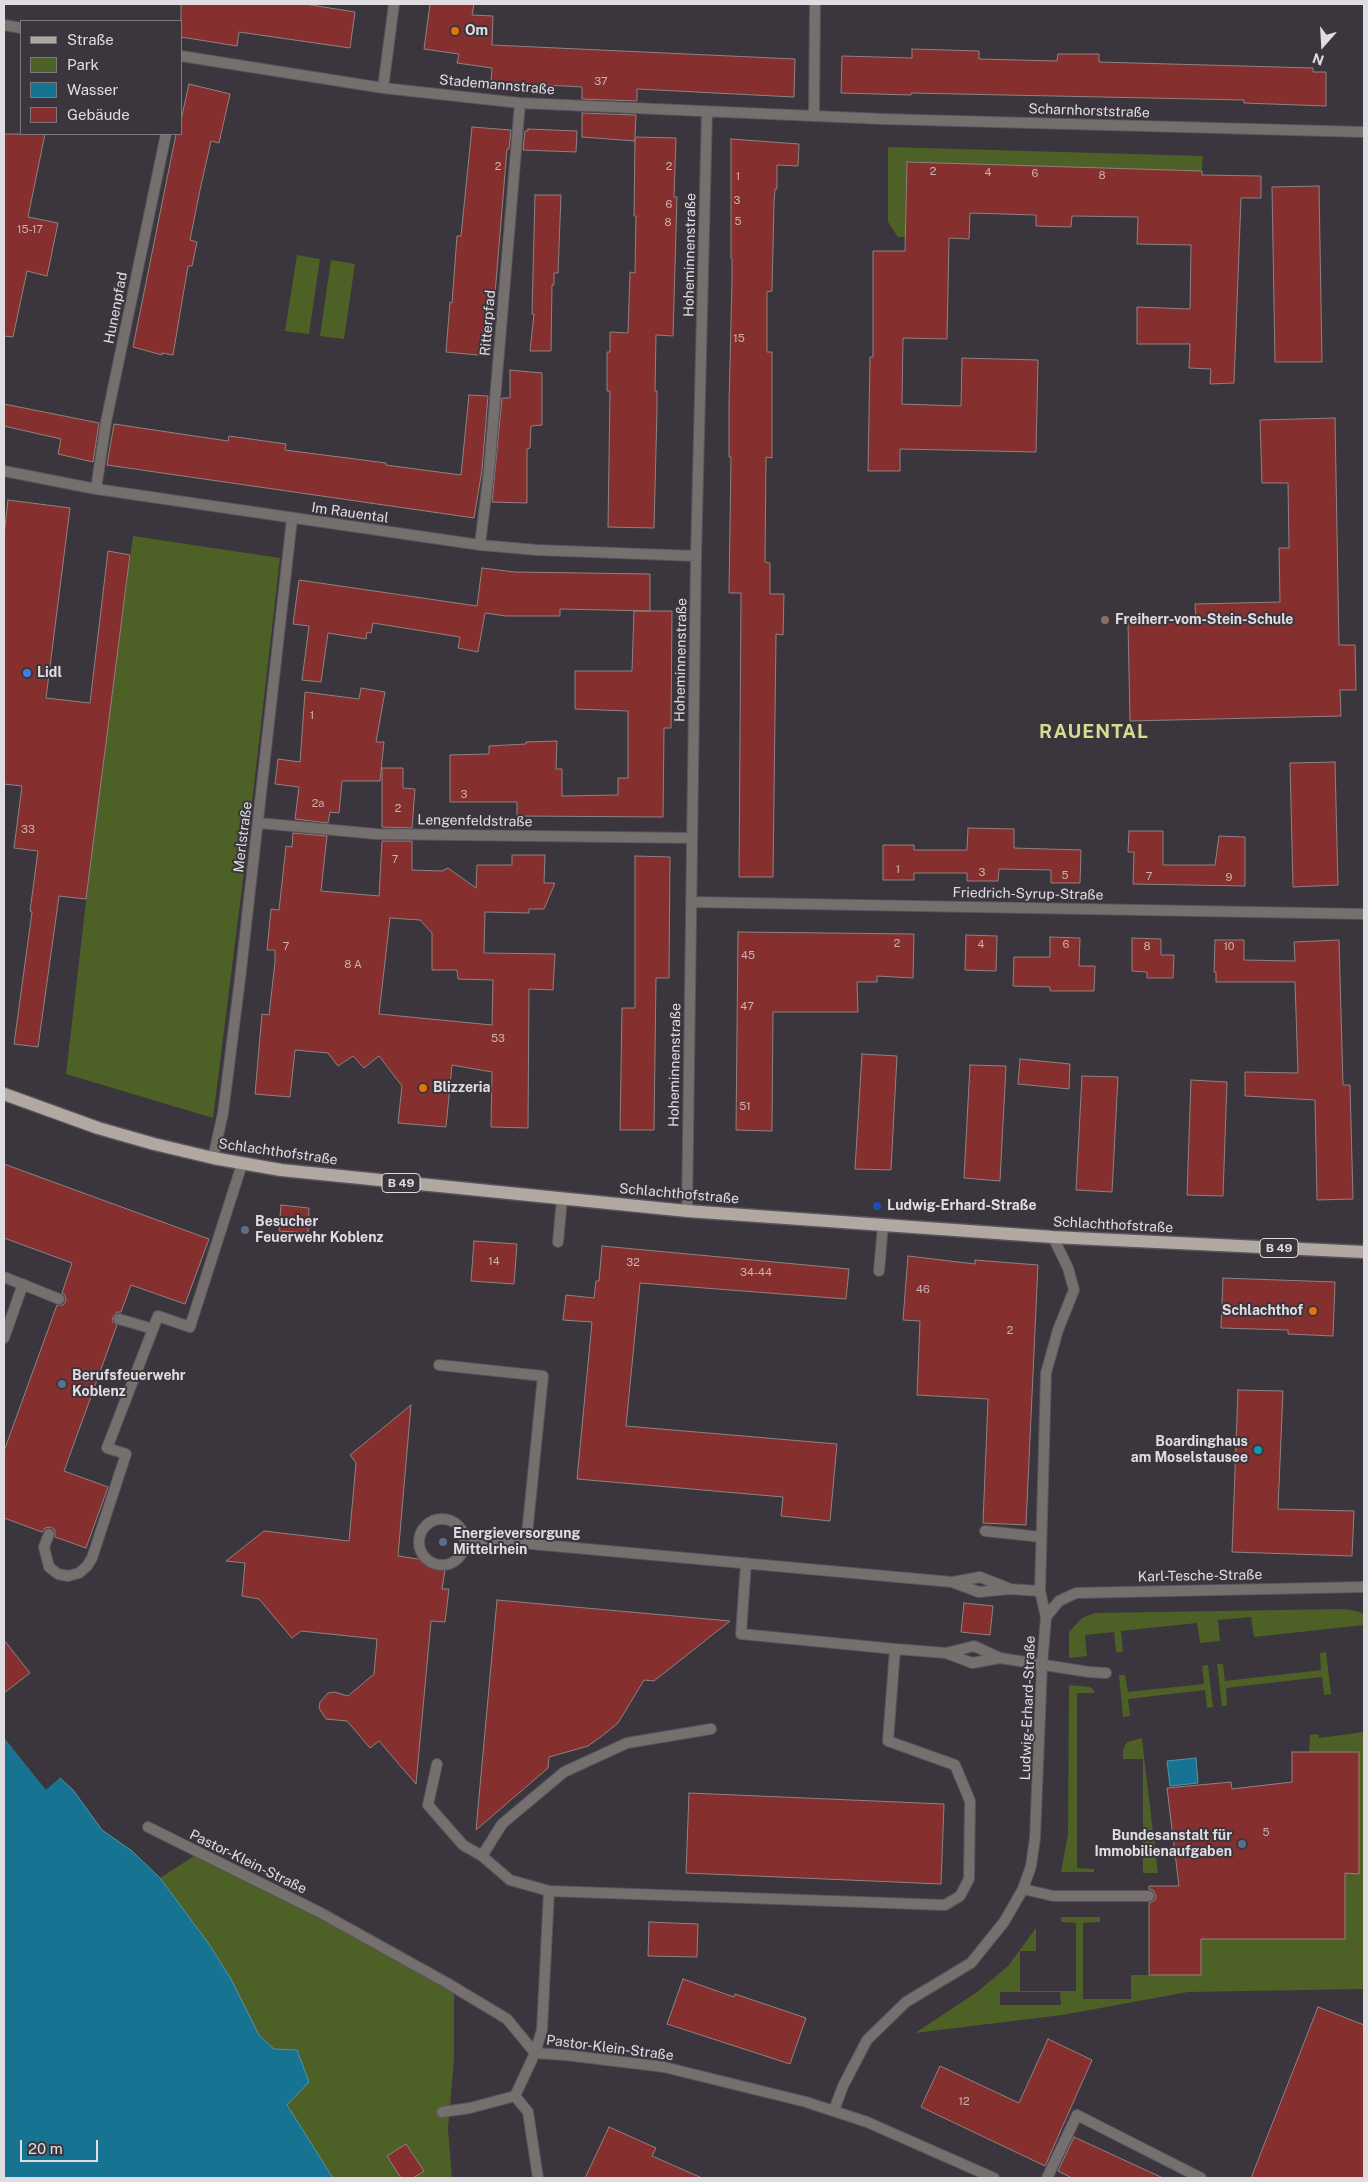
<!DOCTYPE html>
<meta charset="utf-8">
<style>
body{margin:0}
#map{position:relative;width:1368px;height:2182px;overflow:hidden;background:#3b353d;font-family:"Public Sans",sans-serif}
canvas{display:block}
.frame{position:absolute;inset:0;border:5px solid #e0dde2;pointer-events:none}
.legend{position:absolute;left:20px;top:20px;width:162px;height:115px;box-sizing:border-box;background:#3b353d;border:1px solid #7d787f;margin:0;padding:6px 9px;list-style:none;font-size:15px;color:#e0dde2}
.legend li{display:flex;align-items:center;gap:10px;height:25px}
.legend b{width:25px;border:1px solid #7d787f}
.north{position:absolute;left:1298px;top:20px;width:50px;height:50px;-webkit-text-stroke:4px #3b353d;paint-order:stroke;rotate:199deg;font-size:14px;font-weight:700;line-height:20px;text-align:center;color:#e0dde2}
.north::after{content:'';display:block;margin:auto;width:18px;height:22px;background:#e0dde2;clip-path:polygon(50% 0,100% 100%,50% 72%,0 100%)}
.scale{position:absolute;left:20px;top:2140px;width:78px;height:22px;box-sizing:border-box;border:2px solid #e0dde2;border-top:0;padding-left:6px;font-size:15px;line-height:18px;white-space:nowrap;color:#e0dde2;-webkit-text-stroke:4px #3b353d;paint-order:stroke}
</style>
<div id="map">
<canvas width="1368" height="2182"></canvas>
<div class="frame"></div>
<ul class="legend">
<li><b style="height:6px;background:#b1a8a2"></b>Straße</li>
<li><b style="height:14px;background:#4d6025"></b>Park</li>
<li><b style="height:14px;background:#177392"></b>Wasser</li>
<li><b style="height:14px;background:#85302f"></b>Gebäude</li>
</ul>
<div class="north">N</div>
<div class="scale">20 m</div>
</div>
<script>
const c = document.querySelector('canvas').getContext('2d');
c.lineJoin = 'round';
function fillPath(path, color) {
  c.fillStyle = color;
  c.fill(path, 'evenodd');
}
function shape(rows) {
  const path = new Path2D();
  for (const r of rows) {
    if (r.length === 3) {
      path.moveTo(r[0] + r[2], r[1]);
      path.arc(r[0], r[1], r[2], 0, 2 * Math.PI);
      continue;
    }
    path.moveTo(r[0], r[1]);
    for (let i = 2; i < r.length; i += 2) path.lineTo(r[i], r[i + 1]);
  }
  return path;
}
function strokePath(path, color, width, dash) {
  c.strokeStyle = color;
  c.lineWidth = width;
  c.lineCap = dash ? 'butt' : 'round';
  c.setLineDash(dash || []);
  c.stroke(path);
}
function write(font, color, halo, rows, align = 'center') {
  c.font = font + ' "Public Sans",sans-serif';
  c.lineWidth = 4;
  c.setLineDash([]);
  c.textBaseline = 'middle';
  c.strokeStyle = halo;
  c.fillStyle = color;
  for (const [text, x, y, turn = 0] of rows) {
    c.save();
    c.translate(x, y);
    c.rotate((+turn || 0) * Math.PI / 180);
    c.textAlign = isNaN(turn) ? turn : align;
    if (halo) c.strokeText(text, 0, 0);
    c.fillText(text, 0, 0);
    c.restore();
  }
}
const green = shape([
 [888,147,1203,156,1202,171,907,162,905,237,898,237,888,222],
 [297,255,320,259,309,334,285,331],
 [331,260,355,264,344,339,320,336],
 [133,536,280,558,245,864,213,1118,66,1074,96,815],
 [1343,1609,1356,1611,1364,1614,1364,1625,1254,1637,1251,1617,1218,1620,1220,1641,1200,1643,1197,1623,1121,1631,1123,1652,1116,1652,1114,1632,1085,1635,1087,1656,1069,1658,1069,1632,1082,1618,1095,1613],
 [1326,1652,1331,1694,1324,1695,1322,1677,1226,1688,1227,1706,1222,1706,1217,1664,1223,1664,1225,1681,1321,1670,1320,1653],
 [1208,1665,1213,1707,1207,1708,1205,1690,1128,1699,1130,1716,1123,1717,1119,1675,1125,1675,1128,1692,1204,1684,1202,1666],
 [1069,1685,1090,1687,1094,1690,1094,1693,1077,1693,1077,1868,1094,1869,1094,1872,1061,1872,1068,1834],
 [1364,1732,1364,1989,1188,1992,1062,2015,915,2033,977,1992,1008,1966,1036,1928,1036,1951,1020,1951,1020,1991,1076,1991,1076,1923,1061,1922,1061,1917,1100,1917,1100,1922,1083,1923,1083,1999,1131,1999,1131,1975,1201,1975,1201,1926,1215,1939,1345,1939,1345,1886,1335,1873,1359,1873,1359,1752,1309,1752,1310,1735,1318,1734,1319,1738],
 [1000,1992,1060,1992,1061,2005,1000,2005],
 [1142,1738,1144,1757,1158,1873,1143,1873,1143,1759,1123,1759,1123,1750,1127,1742],
 [202,1851,454,1985,454,2059,448,2129,452,2178,333,2178,287,2105,274,2049,259,2035,231,1979,209,1944,160,1878]
]);
const water = shape([
 [4,1738,46,1789,60,1778,73,1790,102,1830,132,1851,160,1878,209,1944,231,1979,259,2035,274,2049,297,2050,309,2082,287,2105,333,2178,4,2178,4,1738],
 [1196,1758,1198,1783,1170,1786,1167,1761,1196,1758]
]);
const pier = shape([
 [4,1736,46,1786,58,1776,60,1778,46,1790,4,1738]
]);
const building = shape([
 [181,4,305,4,355,12,350,48,239,32,237,46,181,37,181,4],
 [430,4,474,4,472,15,493,16,492,45,795,59,794,97,637,89,637,101,582,99,582,87,491,82,492,68,457,63,459,54,424,49,430,4],
 [912,49,979,51,979,59,1057,61,1058,54,1099,54,1099,62,1313,68,1313,72,1326,72,1326,106,1244,103,1244,100,911,93,911,95,841,93,842,56,912,58,912,49],
 [189,84,230,94,219,143,211,141,200,190,190,240,197,242,192,266,188,266,173,355,162,353,162,355,133,347,176,134,181,134,181,120,189,84],
 [582,113,636,115,635,137,676,138,674,197,677,197,673,336,656,335,655,391,657,391,657,410,654,528,608,527,610,391,607,391,607,352,610,352,610,332,628,333,630,272,635,273,636,216,634,216,635,138,635,141,582,137,582,113],
 [472,127,511,130,509,149,507,149,494,306,493,306,488,356,446,352,450,302,452,303,457,236,461,236,472,127],
 [528,129,577,131,576,152,523,150,525,131,528,131,528,129],
 [4,134,45,134,28,217,58,223,47,276,27,271,13,337,4,336,4,134],
 [731,139,799,144,798,166,777,165,777,189,775,189,774,202,772,291,767,292,767,352,772,352,772,458,766,457,765,562,770,563,770,594,784,594,783,635,776,634,773,877,739,877,741,593,729,593,731,457,729,457,729,404,732,281,732,258,731,258,731,139],
 [907,162,1202,171,1202,175,1261,176,1261,198,1241,198,1234,383,1210,384,1211,369,1189,368,1190,344,1137,344,1137,307,1190,309,1191,245,1137,244,1138,217,1072,216,1071,227,1036,226,1036,215,970,213,969,239,949,238,947,339,903,338,902,404,961,406,962,358,1038,360,1036,452,900,449,900,471,868,471,870,357,873,357,873,251,905,251,907,162],
 [1319,186,1322,362,1275,362,1272,187,1319,186],
 [535,195,561,195,558,273,554,273,554,285,552,285,551,351,530,351,534,314,532,314,535,195],
 [510,370,542,373,542,425,531,426,530,448,527,449,527,503,492,502,502,398,510,398,510,370],
 [469,395,488,396,482,470,474,518,107,465,114,424,228,441,229,436,286,444,285,450,386,463,386,465,461,475,469,395],
 [4,404,99,423,93,462,58,454,61,439,4,426,4,404],
 [1335,418,1339,645,1355,645,1356,690,1340,690,1341,716,1130,721,1128,623,1196,620,1195,604,1280,602,1279,548,1289,548,1288,483,1262,483,1260,420,1335,418],
 [8,500,70,508,46,698,90,703,108,551,130,555,86,899,59,896,38,1047,14,1044,32,912,30,911,38,851,14,848,22,786,4,784,4,535,8,500],
 [482,568,515,572,650,574,650,611,560,609,560,616,506,616,485,613,478,652,458,648,460,637,373,623,371,633,367,632,366,639,328,633,321,682,302,680,309,626,293,624,299,580,477,606,482,568],
 [634,611,672,611,671,728,664,728,663,817,517,816,517,802,450,802,450,755,489,754,489,746,526,744,526,742,557,741,556,769,562,769,562,796,618,795,618,778,628,778,628,711,575,709,575,671,632,671,634,611],
 [361,688,385,692,376,742,384,742,380,781,342,781,339,813,330,812,328,823,295,819,299,787,275,784,278,759,300,762,305,692,359,699,361,688],
 [1335,762,1338,885,1293,887,1290,763,1335,762],
 [382,768,403,768,403,788,415,789,412,828,382,827,382,768],
 [968,828,1014,829,1014,848,1081,850,1080,883,1051,883,1051,870,999,869,998,881,967,881,967,873,914,873,914,880,883,880,883,845,914,845,914,850,967,850,968,828],
 [1129,831,1163,831,1163,865,1215,865,1219,836,1245,837,1245,886,1133,884,1134,852,1128,852,1129,831],
 [293,833,327,836,321,891,379,896,382,841,412,841,412,870,442,871,448,868,476,888,477,865,512,865,512,855,545,855,544,883,555,883,544,909,529,909,529,913,485,912,484,953,555,954,553,990,529,989,528,1128,491,1127,492,1072,452,1065,446,1127,398,1123,402,1086,379,1056,364,1068,353,1056,338,1066,328,1053,295,1050,290,1097,255,1094,262,1014,269,1015,275,962,275,950,267,950,271,909,279,910,286,846,292,847,293,833],
 [390,918,420,920,432,933,432,970,457,970,458,979,493,980,492,1025,379,1014,390,918],
 [635,856,670,857,669,978,656,978,654,1130,620,1130,622,1008,635,1008,635,856],
 [738,932,914,934,913,978,877,976,877,982,857,982,858,1012,773,1012,772,1131,736,1130,738,932],
 [966,935,997,936,996,971,965,970,966,935],
 [1050,937,1080,938,1079,966,1095,966,1094,991,1050,991,1050,987,1013,986,1014,957,1050,957,1050,937],
 [1132,938,1161,939,1161,955,1174,955,1173,978,1147,978,1147,972,1132,971,1132,938],
 [1215,940,1244,940,1244,960,1295,961,1294,942,1339,940,1343,1085,1350,1085,1353,1199,1317,1200,1315,1100,1245,1096,1245,1072,1298,1073,1295,982,1216,982,1216,972,1214,972,1215,940],
 [862,1054,897,1056,891,1170,855,1169,862,1054],
 [1020,1059,1070,1064,1069,1089,1018,1084,1020,1059],
 [970,1065,1006,1066,1000,1181,964,1178,970,1065],
 [1082,1076,1118,1077,1112,1192,1076,1190,1082,1076],
 [1191,1080,1227,1082,1223,1196,1187,1195,1191,1080],
 [4,1164,209,1239,185,1304,131,1285,121,1312,117,1312,113,1317,112,1321,117,1325,64,1471,108,1487,86,1548,55,1537,55,1530,51,1527,45,1528,42,1532,4,1518,4,1451,57,1305,63,1305,66,1301,65,1295,62,1293,72,1263,4,1238,4,1164],
 [281,1205,309,1208,308,1233,279,1231,281,1205],
 [474,1241,517,1244,514,1284,471,1281,474,1241],
 [602,1246,849,1269,846,1299,640,1283,626,1426,837,1444,830,1521,781,1516,783,1497,577,1479,592,1322,563,1320,566,1295,594,1298,596,1281,599,1281,602,1246],
 [908,1256,975,1264,975,1260,1038,1265,1026,1525,983,1523,988,1399,917,1395,920,1321,903,1320,908,1256],
 [1223,1278,1335,1282,1333,1336,1288,1334,1288,1330,1221,1328,1223,1278],
 [1238,1390,1283,1391,1278,1509,1354,1511,1352,1556,1232,1552,1238,1390],
 [411,1405,398,1556,446,1563,442,1589,449,1589,445,1622,431,1621,416,1784,379,1741,370,1748,347,1721,326,1719,319,1708,320,1702,328,1693,334,1692,348,1696,374,1674,377,1639,301,1631,292,1638,259,1599,242,1596,245,1563,226,1561,264,1531,349,1541,356,1463,350,1455,411,1405],
 [497,1600,730,1621,654,1681,644,1680,618,1723,602,1736,588,1746,549,1757,548,1768,476,1830,497,1600],
 [964,1603,993,1606,990,1635,961,1632,964,1603],
 [4,1640,30,1673,4,1693,4,1640],
 [1292,1752,1359,1752,1359,1874,1345,1873,1345,1939,1201,1939,1201,1975,1149,1975,1149,1903,1155,1900,1156,1896,1153,1890,1149,1889,1149,1886,1179,1886,1167,1788,1231,1782,1232,1789,1292,1782,1292,1752],
 [689,1793,944,1804,941,1884,686,1873,689,1793],
 [649,1922,698,1924,697,1957,648,1956,649,1922],
 [683,1979,734,1997,735,1994,806,2018,790,2064,667,2024,683,1979],
 [1318,2007,1364,2025,1364,2178,1251,2178,1318,2007],
 [1048,2039,1092,2060,1045,2166,921,2107,940,2066,1019,2103,1048,2039],
 [609,2127,656,2148,652,2156,702,2178,585,2178,609,2127],
 [1074,2137,1163,2178,1072,2178,1058,2171,1074,2137],
 [406,2144,424,2171,413,2178,401,2178,387,2156,406,2144]
]);
const service = shape([
 [558,1242,562,1199],
 [879,1271,883,1225],
 [4,1277,59,1299],
 [119,1319,153,1329],
 [4,1338,23,1284],
 [439,1365,543,1376,526,1544],
 [442,1542,23],
 [985,1531,1041,1537],
 [49,1534,44,1547,49,1567,58,1574,68,1576,79,1573,87,1566,92,1558,126,1454,107,1448,158,1316,190,1327,242,1164],
 [465,1538,952,1582,979,1592,1009,1589,1040,1591],
 [953,1582,980,1577,1008,1588],
 [895,1649,946,1653,972,1663,1000,1658],
 [946,1653,974,1646,1000,1658,1089,1672,1106,1673],
 [437,1764,428,1805,463,1845,482,1856],
 [148,1827,321,1913,447,1983,507,2019,535,2053],
 [1023,1889,1053,1896,1149,1896],
 [549,1891,510,1880,482,1856,502,1824,564,1772,627,1743,711,1729],
 [515,2096,528,2112,538,2178],
 [442,2112,470,2108,515,2096,535,2053,542,2030,549,1891,945,1905,960,1896,969,1879,970,1801,955,1765,888,1741,895,1649,741,1634,746,1563],
 [1047,2178,1077,2115,1201,2178]
]);
const minor = shape([
 [4,25,21,28],
 [181,56,383,88,520,103,883,119,1364,132],
 [383,88,394,4],
 [814,116,815,4],
 [4,471,96,489,480,545,537,550,696,556],
 [96,489,106,422,166,134],
 [480,545,489,471,520,103],
 [259,823,376,834,691,838],
 [691,902,1364,914],
 [213,1158,223,1113,240,979,292,519],
 [687,1211,696,556,707,111],
 [1046,1617,1059,1601,1076,1593,1364,1587],
 [535,2053,565,2055,664,2067,806,2102,867,2122,994,2178],
 [834,2110,843,2086,867,2040,906,2002,971,1963,1004,1922,1023,1889,1031,1866,1035,1838,1042,1665,1046,1617,1040,1591,1046,1373,1058,1330,1074,1290,1068,1268,1053,1237]
]);
const primary = shape([
 [4,1094,98,1128,154,1144,213,1158,281,1170,687,1211,1053,1237,1364,1252]
]);
const markers = [
 [455,31,5,"#e8710a"],
 [1105,620,5,"#8d6e63"],
 [27,673,5,"#3f7fe0"],
 [423,1088,5,"#e8710a"],
 [877,1206,5,"#1a4fb4"],
 [245,1230,5,"#5c6f8a"],
 [1313,1311,5,"#e8710a"],
 [62,1384,5,"#5c6f8a"],
 [1258,1450,5,"#0f9aa8"],
 [443,1542,5,"#5c6f8a"],
 [1242,1844,5,"#5c6f8a"]
];
const numberNames = [
 ["37",601,82],
 ["2",498,167],
 ["2",669,167],
 ["2",933,172],
 ["4",988,173],
 ["6",1035,174],
 ["8",1102,176],
 ["1",738,177],
 ["3",737,201],
 ["6",669,205],
 ["5",738,222],
 ["8",668,223],
 ["15-17",30,230],
 ["15",739,339],
 ["1",312,716],
 ["3",464,795],
 ["2a",318,804],
 ["2",398,809],
 ["33",28,830],
 ["7",395,860],
 ["1",898,870],
 ["3",982,873],
 ["5",1065,876],
 ["7",1149,877],
 ["9",1229,878],
 ["2",897,944],
 ["4",981,945],
 ["6",1066,945],
 ["7",286,947],
 ["8",1147,947],
 ["10",1229,947],
 ["45",748,956],
 ["8 A",353,965],
 ["47",747,1007],
 ["53",498,1039],
 ["51",745,1107],
 ["14",494,1262],
 ["32",633,1263],
 ["34-44",756,1273],
 ["46",923,1290],
 ["2",1010,1331],
 ["5",1266,1833],
 ["12",964,2102]
];
const shields = [
 [401,1183,38],
 [1279,1248,38]
];
const shieldNames = [
 ["B 49",401,1183],
 ["B 49",1279,1248]
];
const poiNames = [
 ["Om",465,31],
 ["Freiherr-vom-Stein-Schule",1115,620],
 ["Lidl",37,673],
 ["Blizzeria",433,1088],
 ["Ludwig-Erhard-Straße",887,1206],
 ["Besucher",255,1222],
 ["Feuerwehr Koblenz",255,1238],
 ["Schlachthof",1303,1311,"right"],
 ["Berufsfeuerwehr",72,1376],
 ["Koblenz",72,1392],
 ["Boardinghaus",1248,1442,"right"],
 ["am Moselstausee",1248,1458,"right"],
 ["Energieversorgung",453,1534],
 ["Mittelrhein",453,1550],
 ["Bundesanstalt für",1232,1836,"right"],
 ["Immobilienaufgaben",1232,1852,"right"]
];
const streetNames = [
 ["Stademannstraße",497,85,5],
 ["Scharnhorststraße",1089,111,2],
 ["Hoheminnenstraße",690,255,-89],
 ["Hunenpfad",116,308,-79],
 ["Ritterpfad",488,323,-85],
 ["Im Rauental",350,513,8],
 ["Hoheminnenstraße",681,660,-89],
 ["Lengenfeldstraße",475,821,1],
 ["Merlstraße",243,837,-83],
 ["Friedrich-Syrup-Straße",1028,894,1],
 ["Hoheminnenstraße",675,1065,-89],
 ["Schlachthofstraße",278,1152,8],
 ["Schlachthofstraße",679,1194,5],
 ["Schlachthofstraße",1113,1225,3],
 ["Karl-Tesche-Straße",1200,1576,-1],
 ["Ludwig-Erhard-Straße",1028,1708,-88],
 ["Pastor-Klein-Straße",248,1862,26],
 ["Pastor-Klein-Straße",610,2048,7]
];
const districtNames = [
 ["RAUENTAL",1094,732]
];
fillPath(green, '#4d6025');
fillPath(water, '#177392');
strokePath(water, '#5393aa', 1);
fillPath(pier, '#3b353d');
fillPath(building, '#85302f');
strokePath(building, '#8f8281', 1);
strokePath(service, '#59535b', 12);
strokePath(minor, '#59535b', 12);
strokePath(primary, '#59535b', 15);
strokePath(service, '#75706e', 10);
strokePath(minor, '#75706e', 10);
strokePath(primary, '#b1a8a2', 12);
for (const [x, y, r, color] of markers) {
  const dot = new Path2D();
  dot.arc(x, y, r, 0, 2 * Math.PI);
  c.fillStyle = color;
  c.fill(dot);
  strokePath(dot, '#3b353d', 2);
}
write('11px', '#c9b2b5', null, numberNames);
for (const [x, y, w] of shields) {
  const box = new Path2D();
  box.roundRect(x - w / 2, y - 9.5, w, 19, 4);
  c.fillStyle = '#3b353d';
  c.fill(box);
  strokePath(box, '#e0dde2', 1);
}
write('bold 12px', '#e0dde2', null, shieldNames);
write('bold 14px', '#e0dde2', '#3b353d', poiNames, 'left');
write('14px', '#e0dde2', '#3b353d', streetNames);
c.letterSpacing = '1px';
write('bold 19px', '#d5de90', '#3b353d', districtNames);
c.letterSpacing = '0px';
</script>
